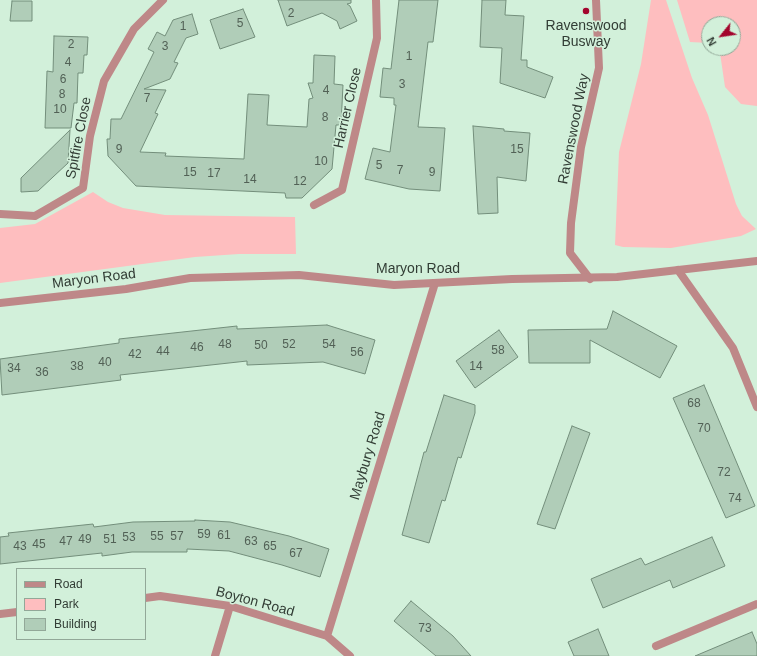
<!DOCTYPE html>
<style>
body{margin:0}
#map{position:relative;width:757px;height:656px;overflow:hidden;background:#d2f0da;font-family:Helvetica,sans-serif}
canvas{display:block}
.legend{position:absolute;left:16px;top:568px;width:130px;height:72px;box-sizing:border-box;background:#d2f0da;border:1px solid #92a898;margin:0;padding:5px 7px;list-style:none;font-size:12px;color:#323d35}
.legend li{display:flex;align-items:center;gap:8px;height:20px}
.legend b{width:20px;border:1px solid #92a898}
.north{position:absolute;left:701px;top:16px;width:40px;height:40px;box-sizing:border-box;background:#d2f0da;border:1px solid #92a898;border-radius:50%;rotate:240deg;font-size:11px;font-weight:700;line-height:16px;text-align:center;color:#323d35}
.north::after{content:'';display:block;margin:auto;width:14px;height:18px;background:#a3052d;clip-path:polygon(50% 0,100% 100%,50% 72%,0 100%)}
</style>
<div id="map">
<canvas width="757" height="656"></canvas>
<ul class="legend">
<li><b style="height:5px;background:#be8888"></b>Road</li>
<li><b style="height:11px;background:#febebf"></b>Park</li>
<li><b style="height:11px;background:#b0cdb8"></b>Building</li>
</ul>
<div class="north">N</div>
</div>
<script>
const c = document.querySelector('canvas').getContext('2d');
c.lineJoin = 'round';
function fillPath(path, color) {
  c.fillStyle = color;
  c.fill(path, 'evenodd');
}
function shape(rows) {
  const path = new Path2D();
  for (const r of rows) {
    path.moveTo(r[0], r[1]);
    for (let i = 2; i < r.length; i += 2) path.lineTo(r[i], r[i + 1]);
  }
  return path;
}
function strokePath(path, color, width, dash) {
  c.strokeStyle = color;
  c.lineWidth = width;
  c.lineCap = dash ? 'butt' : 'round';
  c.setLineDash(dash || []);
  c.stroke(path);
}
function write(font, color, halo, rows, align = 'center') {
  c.font = font + ' Helvetica,sans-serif';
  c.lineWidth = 3;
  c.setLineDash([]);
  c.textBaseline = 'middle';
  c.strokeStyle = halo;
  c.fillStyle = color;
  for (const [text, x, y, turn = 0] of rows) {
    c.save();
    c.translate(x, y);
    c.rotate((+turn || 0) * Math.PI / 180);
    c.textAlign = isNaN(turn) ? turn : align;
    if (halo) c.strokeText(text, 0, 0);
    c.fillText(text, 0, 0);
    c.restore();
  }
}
const green = shape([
 [651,0,666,0,692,78,708,115,736,204,742,216,756,229,741,236,671,248,623,247,615,245,619,152,641,64],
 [677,0,757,0,757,106,741,104,725,87,720,53,721,48,733,48,733,24,709,24,709,43,690,42],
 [93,192,108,202,123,208,165,215,295,217,296,254,239,254,195,257,0,283,0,228,35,224]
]);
const building = shape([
 [278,0,351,0,351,3,347,4,350,6,357,21,340,29,337,21,322,13,287,26,278,0],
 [399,0,438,0,433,42,428,42,418,127,445,128,440,191,409,189,365,179,373,148,390,152,396,105,394,105,394,98,380,97,383,68,391,69,399,0],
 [482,0,506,0,505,15,524,16,521,60,527,60,527,67,553,77,545,98,500,83,502,48,480,47,482,0],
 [12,1,32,1,32,21,10,21,12,1],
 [243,9,255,37,220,49,210,20,243,9],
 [192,14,198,34,186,38,174,62,178,63,170,79,144,89,166,90,155,113,158,114,140,152,166,153,165,156,244,159,248,94,269,95,267,125,307,127,309,99,313,98,308,83,313,83,314,55,335,56,334,84,343,85,341,125,336,125,332,169,302,198,286,198,285,193,136,186,108,156,107,139,110,139,111,119,121,119,154,52,148,49,157,32,165,36,173,20,192,14],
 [54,36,88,37,87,55,84,55,83,73,78,73,77,103,74,103,71,128,45,128,47,71,53,72,54,36],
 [473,126,504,129,504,131,530,133,526,181,497,177,498,213,478,214,473,126],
 [70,130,68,163,38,191,21,192,21,178,70,130],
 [613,311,677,346,660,378,590,340,590,363,529,363,528,330,607,329,613,311],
 [327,325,375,340,365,374,323,362,247,365,247,361,120,375,121,380,2,395,0,359,119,343,119,339,237,326,237,329,327,325],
 [499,330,518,357,475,388,456,361,499,330],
 [704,385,755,506,726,518,673,398,704,385],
 [444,395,475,405,475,413,461,458,458,457,445,501,442,500,429,543,402,535,424,452,426,452,444,395],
 [572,426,590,433,555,529,537,524,572,426],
 [195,520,230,522,289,536,329,549,320,577,282,565,229,551,187,549,187,552,132,552,102,556,102,553,0,564,0,537,9,536,8,533,93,524,94,527,133,522,195,521,195,520],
 [712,537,725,566,673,588,670,580,603,608,591,579,641,558,645,565,712,537],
 [411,601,453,636,471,656,436,656,394,621,411,601],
 [598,629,609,656,574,656,568,642,598,629],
 [752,632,757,644,757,656,695,656,752,632]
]);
const minor = shape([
 [314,205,342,190,377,38,376,0],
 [0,214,35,216,83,188,90,136,104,81,134,29,163,0],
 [678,270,733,348,757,407],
 [590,279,570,253,571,223,581,147,599,68,596,0],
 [145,598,160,596,230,606,327,636,350,656],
 [0,614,17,612],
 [327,636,435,283],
 [656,646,757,604],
 [215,656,230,606]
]);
const tertiary = shape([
 [0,303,126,289,190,278,299,275,394,285,512,279,617,277,757,261]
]);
const markers = [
 [586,11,4,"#a3052d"]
];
const numberNames = [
 ["2",291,14],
 ["5",240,24],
 ["1",183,27],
 ["2",71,45],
 ["3",165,47],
 ["1",409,57],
 ["4",68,63],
 ["6",63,80],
 ["3",402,85],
 ["4",326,91],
 ["8",62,95],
 ["7",147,99],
 ["10",60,110],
 ["8",325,118],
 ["9",119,150],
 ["15",517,150],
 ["10",321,162],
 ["5",379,166],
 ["7",400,171],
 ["15",190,173],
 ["9",432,173],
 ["17",214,174],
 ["14",250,180],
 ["12",300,182],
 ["48",225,345],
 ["52",289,345],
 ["54",329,345],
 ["50",261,346],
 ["46",197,348],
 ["58",498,351],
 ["44",163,352],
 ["56",357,353],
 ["42",135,355],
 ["40",105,363],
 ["38",77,367],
 ["14",476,367],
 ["34",14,369],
 ["36",42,373],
 ["68",694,404],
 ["70",704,429],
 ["72",724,473],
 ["74",735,499],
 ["59",204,535],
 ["61",224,536],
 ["55",157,537],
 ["57",177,537],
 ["53",129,538],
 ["49",85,540],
 ["51",110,540],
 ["47",66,542],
 ["63",251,542],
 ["45",39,545],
 ["43",20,547],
 ["65",270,547],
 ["67",296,554],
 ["73",425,629]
];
const poiNames = [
 ["Ravenswood",586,26],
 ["Busway",586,42]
];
const streetNames = [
 ["Harrier Close",348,108,-77],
 ["Ravenswood Way",574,129,-79],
 ["Spitfire Close",79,138,-79],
 ["Maryon Road",418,269],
 ["Maryon Road",94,279,-7],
 ["Maybury Road",368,456,-73],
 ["Boyton Road",255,602,15]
];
fillPath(green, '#febebf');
fillPath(building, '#b0cdb8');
strokePath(building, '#738e7b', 1);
strokePath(minor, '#be8888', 8);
strokePath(tertiary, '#be8888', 8);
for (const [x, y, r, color] of markers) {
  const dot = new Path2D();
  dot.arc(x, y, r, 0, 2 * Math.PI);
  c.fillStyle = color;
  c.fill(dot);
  strokePath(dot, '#d2f0da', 1.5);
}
write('12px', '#526156', null, numberNames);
write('14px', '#323d35', '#d2f0da', poiNames);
write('14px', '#323d35', '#d2f0da', streetNames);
</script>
